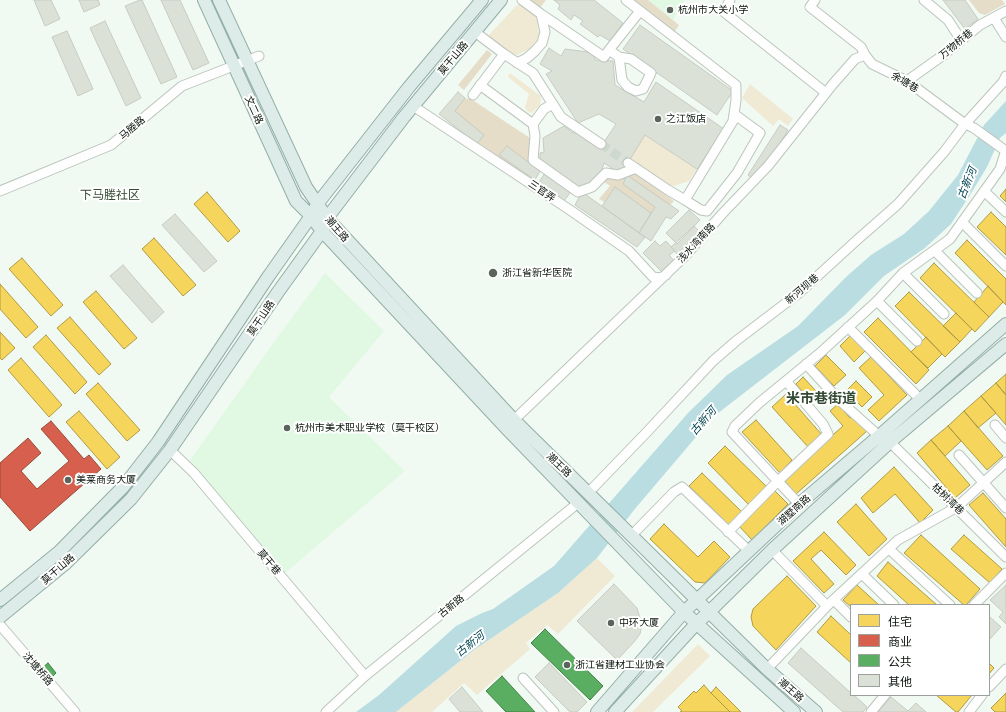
<!DOCTYPE html>
<meta charset="utf-8">
<style>
body{margin:0}
#map{position:relative;width:1006px;height:712px;overflow:hidden;background:#f1faf2;font-family:Barlow,"Noto Sans SC",sans-serif}
canvas{display:block}
.legend{position:absolute;left:850px;top:604px;width:140px;height:92px;box-sizing:border-box;background:#fff;border:1px solid #9da19d;margin:0;padding:5px 7px;list-style:none;font-size:12px;color:#0a140b}
.legend li{display:flex;align-items:center;gap:8px;height:20px}
.legend b{width:20px;border:1px solid #9da19d}
</style>
<div id="map">
<canvas width="1006" height="712"></canvas>
<ul class="legend">
<li><b style="height:11px;background:#f6d55c"></b>住宅</li>
<li><b style="height:11px;background:#d6604d"></b>商业</li>
<li><b style="height:11px;background:#5aae61"></b>公共</li>
<li><b style="height:11px;background:#dce1d7"></b>其他</li>
</ul>
</div>
<script>
const c = document.querySelector('canvas').getContext('2d');
c.lineJoin = 'round';
function fillPath(path, color) {
  c.fillStyle = color;
  c.fill(path, 'evenodd');
}
function shape(rows) {
  const path = new Path2D();
  for (const r of rows) {
    path.moveTo(r[0], r[1]);
    for (let i = 2; i < r.length; i += 2) path.lineTo(r[i], r[i + 1]);
  }
  return path;
}
function strokePath(path, color, width, dash) {
  c.strokeStyle = color;
  c.lineWidth = width;
  c.lineCap = dash ? 'butt' : 'round';
  c.setLineDash(dash || []);
  c.stroke(path);
}
function write(font, color, halo, rows, align = 'center') {
  c.font = font + ' Barlow,"Noto Sans SC",sans-serif';
  c.lineWidth = 4;
  c.setLineDash([]);
  c.textBaseline = 'middle';
  c.strokeStyle = halo;
  c.fillStyle = color;
  for (const [text, x, y, turn = 0] of rows) {
    c.save();
    c.translate(x, y);
    c.rotate((+turn || 0) * Math.PI / 180);
    c.textAlign = isNaN(turn) ? turn : align;
    if (halo) c.strokeText(text, 0, 0);
    c.fillText(text, 0, 0);
    c.restore();
  }
}
const built = shape([
 [648,0,685,0,673,20],
 [325,273,384,331,329,397,405,471,285,573,190,460,279,335]
]);
const green = shape([
 [521,3,536,16,539,34,537,41,531,48,517,55,509,55,492,41,489,35,515,7],
 [510,73,541,96,540,105,532,113,528,112,525,107,529,94,508,77],
 [750,84,793,119,788,126,779,119,773,126,742,98],
 [645,135,697,169,689,181,674,186,667,184,630,159],
 [597,558,615,576,558,634,547,625,526,643,530,649,477,695,464,683,432,712,396,712,474,650,558,593],
 [698,644,710,656,653,712,632,712]
]);
const forest = shape([
 [529,0,546,0,539,9],
 [629,0,648,0,679,25,673,34],
 [969,0,1002,0,1005,4,985,15,979,13],
 [487,50,492,54,464,90,458,85],
 [461,98,471,99,539,144,535,171,527,177,445,119],
 [634,172,674,201,655,221,617,193,608,204,599,199,610,186,603,181,610,174]
]);
const water = shape([
 [1006,101,1006,133,1000,138,987,167,970,195,951,224,925,248,884,276,845,315,713,417,634,510,597,558,558,593,474,650,396,712,356,712,379,695,456,626,482,613,493,609,554,566,688,413,727,375,798,326,846,277,871,255,904,234,929,211,958,175,984,125]
]);
const homes = shape([
 [1006,189,1006,202,1000,196,1006,189],
 [207,192,240,231,228,242,194,204,207,192],
 [991,212,1006,227,1006,255,977,227,991,212],
 [154,238,196,285,183,296,142,249,154,238],
 [967,240,1006,279,1006,305,955,253,967,240],
 [22,258,63,305,51,316,9,269,22,258],
 [934,263,989,317,975,332,920,278,934,263],
 [0,284,38,327,26,338,0,309,0,284],
 [988,286,1003,302,989,317,974,302,988,286],
 [96,291,137,338,124,349,83,302,96,291],
 [909,292,960,342,945,357,895,306,909,292],
 [956,313,972,329,960,342,943,326,956,313],
 [70,317,111,364,99,375,57,328,70,317],
 [878,318,929,370,916,384,864,332,878,318],
 [0,332,15,348,2,360,0,358,0,332],
 [46,335,87,382,75,394,33,347,46,335],
 [850,336,865,351,854,362,840,346,850,336],
 [926,337,942,354,928,368,911,352,926,337],
 [826,355,846,375,834,386,815,366,826,355],
 [871,357,907,395,879,421,868,410,884,395,859,368,871,357],
 [21,358,62,405,49,417,8,370,21,358],
 [1006,374,1006,395,996,383,1006,374],
 [803,377,816,391,808,398,796,384,803,377],
 [856,381,872,397,862,407,846,391,856,381],
 [98,383,140,430,127,441,86,394,98,383],
 [996,383,1006,395,1006,425,981,396,996,383],
 [786,394,823,436,809,448,772,407,786,394],
 [981,396,996,413,978,428,964,411,981,396],
 [838,404,850,418,854,415,867,431,796,494,783,479,843,426,830,411,838,404],
 [79,411,120,457,107,469,66,422,79,411],
 [964,411,1003,456,987,470,948,426,964,411],
 [756,420,792,460,780,473,742,432,756,420],
 [948,426,961,441,945,456,931,440,948,426],
 [931,440,970,485,955,498,917,453,931,440],
 [725,446,769,489,751,507,708,463,725,446],
 [894,467,933,510,920,523,895,494,873,513,861,498,894,467],
 [702,473,743,513,730,526,689,486,702,473],
 [774,490,788,504,752,540,739,526,774,490],
 [983,493,1006,519,1006,547,969,505,983,493],
 [856,504,887,539,869,556,837,522,856,504],
 [664,524,698,557,714,541,730,557,705,583,695,582,650,539,664,524],
 [824,532,856,565,846,575,821,550,811,559,834,584,824,593,793,561,824,532],
 [921,535,980,589,966,605,964,605,904,553,921,535],
 [964,535,1002,569,990,583,951,549,964,535],
 [888,562,937,605,909,605,877,576,888,562],
 [787,576,816,606,776,650,753,626,751,617,753,609,787,576],
 [857,585,879,605,851,605,851,607,843,600,857,585],
 [831,616,851,635,851,663,817,632,831,616],
 [989,663,994,668,989,674,989,663],
 [704,685,711,693,730,712,680,712,682,711,678,707,694,691,696,693,704,685],
 [716,687,741,712,730,712,711,693,716,687],
 [1006,693,1006,712,995,712,991,708,1006,693],
 [936,695,972,695,958,712,956,712,936,695]
]);
const shops = shape([
 [51,421,84,459,89,455,101,469,30,531,0,497,0,463,28,438,41,453,21,471,37,489,69,461,41,429,51,421]
]);
const public = shape([
 [545,629,603,686,590,700,531,643,545,629],
 [48,663,56,673,51,678,42,668,48,663],
 [502,676,535,712,506,712,486,691,502,676]
]);
const building = shape([
 [34,0,51,0,60,19,45,26,34,0],
 [79,0,98,0,100,5,84,12,79,0],
 [140,0,142,0,177,77,161,84,125,6,140,0],
 [161,0,180,0,209,63,193,70,161,0],
 [554,0,594,0,623,23,610,41,600,35,598,37,580,24,583,21,574,15,571,20,558,9,560,5,554,0],
 [943,0,965,0,978,19,965,29,943,0],
 [105,21,141,98,126,106,90,28,105,21],
 [640,25,733,91,717,115,623,49,640,25],
 [67,31,93,89,78,96,52,37,67,31],
 [549,48,561,56,565,49,595,53,595,60,613,61,615,85,644,102,656,82,724,129,697,169,645,135,621,174,604,163,599,180,577,189,540,163,540,153,544,152,543,138,564,126,573,133,580,132,600,148,616,124,599,114,578,123,546,74,552,71,540,64,549,48],
 [458,92,465,98,455,111,484,135,477,144,439,114,458,92],
 [780,125,788,130,773,155,752,178,748,175,780,125],
 [507,146,540,171,535,180,499,155,507,146],
 [545,173,572,190,564,201,539,182,545,173],
 [627,175,679,211,671,219,666,217,651,241,639,233,655,207,623,184,627,175],
 [615,187,651,213,639,233,602,206,615,187],
 [582,192,645,237,637,247,575,205,582,192],
 [689,210,700,220,677,244,666,233,689,210],
 [175,214,217,261,204,272,162,225,175,214],
 [694,226,700,232,677,254,671,247,694,226],
 [655,241,660,246,666,241,675,251,669,255,674,261,663,273,643,253,655,241],
 [123,265,164,312,152,323,110,276,123,265],
 [614,584,637,608,642,625,640,634,634,642,617,660,577,621,614,584],
 [1006,585,1006,624,999,617,1003,612,990,600,1006,585],
 [989,616,1001,627,989,640,989,616],
 [801,648,851,693,851,695,854,695,867,707,863,712,843,712,788,663,801,648],
 [549,663,587,702,577,712,570,712,535,677,549,663],
 [462,687,483,712,460,712,449,699,462,687],
 [891,697,908,711,916,703,926,712,878,712,891,697]
]);
const minorTunnel = shape([
 [601,144,628,163]
]);
const minor = shape([
 [522,0,541,14,604,57,609,50,619,57,622,80,628,87,636,91,643,89,651,73,631,59,619,57],
 [626,0,736,85,736,100,733,121,685,200,668,190,628,163],
 [730,0,724,12,826,93],
 [815,0,810,7,861,47,865,55,872,64,907,81,965,124,974,128,1006,151],
 [924,0,948,20,961,40],
 [994,18,1006,37],
 [475,32,504,54,533,73,561,117,601,144],
 [609,50,640,11],
 [517,63,527,58,535,51,542,43,545,32,541,14],
 [907,81,942,56,980,25,1006,11],
 [480,85,533,124],
 [473,95,504,54],
 [553,104,544,109,533,124,535,136,533,160,578,192,592,187,606,173,618,175,636,168],
 [413,106,570,210,629,251,653,277,660,278,666,275],
 [0,191,111,145,182,86,259,56],
 [984,191,1006,212],
 [685,200,701,210,707,211,737,173,760,133,734,114],
 [962,222,1006,266],
 [935,251,977,293],
 [903,273,944,314],
 [877,301,917,341],
 [848,327,920,399],
 [806,364,838,399,879,436],
 [514,420,685,256,723,213,768,166,833,84,855,59,865,55],
 [995,425,1006,438],
 [890,442,1006,557],
 [170,450,194,473,365,676],
 [959,455,1006,508],
 [588,493,646,433,713,361,736,341,799,293,857,240,898,204,944,152,965,124,1003,82,1006,76],
 [799,504,732,432,735,426,759,403,820,353,877,301,903,273,950,239,1000,169,1006,150],
 [728,532,777,482,828,434,823,424,786,381],
 [631,536,674,492,682,487,749,551],
 [889,549,950,605],
 [772,550,827,606],
 [862,574,894,605],
 [834,600,851,617],
 [974,605,1006,573],
 [0,625,75,712],
 [767,669,830,603,898,540,957,507,1006,462],
 [523,678,554,712],
 [989,687,1006,669],
 [326,712,365,676,578,503],
 [871,712,885,695],
 [969,712,982,695]
]);
const major = shape([
 [204,0,296,201,311,216,322,231,506,428,684,612,794,712],
 [219,0,306,187,327,218,514,420,767,669,816,712],
 [0,600,59,552,123,487,158,442,268,277,311,216,318,203,409,87,482,0],
 [0,617,66,563,131,499,170,450,278,292,322,231,327,218,404,117,501,0],
 [597,712,684,612,799,504,879,436,1006,324],
 [615,712,696,624,709,612,772,550,890,442,1006,344]
]);
const markers = [
 [670,10,4,"#5b645c"],
 [658,119,4,"#5b645c"],
 [493,273,5,"#5b645c"],
 [287,428,4,"#5b645c"],
 [68,480,4,"#5b645c"],
 [611,623,4,"#5b645c"],
 [567,665,4,"#5b645c"]
];
const poiNames = [
 ["杭州市大关小学",678,10],
 ["之江饭店",666,119],
 ["浙江省新华医院",502,273],
 ["杭州市美术职业学校（莫干校区）",295,428],
 ["美莱商务大厦",76,480],
 ["中环大厦",619,623],
 ["浙江省建材工业协会",575,665]
];
const streetNames = [
 ["万物桥巷",956,44,-39],
 ["莫干山路",453,58,-50],
 ["余塘巷",905,82,31],
 ["文二路",254,110,65],
 ["马塍路",132,128,-40],
 ["三官弄",542,191,34],
 ["潮王路",337,229,49],
 ["浅水湾南路",696,243,-47],
 ["新河坝巷",802,289,-40],
 ["莫干山路",261,318,-56],
 ["潮王路",559,465,44],
 ["枯树湾巷",948,499,44],
 ["湖墅南路",794,510,-42],
 ["莫干巷",269,562,50],
 ["莫干山路",58,569,-41],
 ["古新路",451,606,-39],
 ["沈塘桥路",38,669,49],
 ["潮王路",791,690,41]
];
const waterNames = [
 ["古新河",967,183,-68],
 ["古新河",703,421,-49],
 ["古新河",470,644,-38]
];
const quarterNames = [
 ["下马塍社区",110,195]
];
const districtNames = [
 ["米市巷街道",821,398]
];
fillPath(built, '#e1f8e3');
fillPath(green, '#f0e9d4');
fillPath(forest, '#e5ddc8');
fillPath(water, '#badde2');
fillPath(homes, '#f6d55c');
strokePath(homes, '#af9b44', 1);
fillPath(shops, '#d6604d');
strokePath(shops, '#994939', 1);
fillPath(public, '#5aae61');
strokePath(public, '#428047', 1);
fillPath(building, '#dce1d7');
strokePath(building, '#c7cbc0', 1);
strokePath(minorTunnel, '#ced8cf', 9, [9, 4.5]);
strokePath(minor, '#bcc5bd', 11);
strokePath(major, '#93aea7', 14);
strokePath(minor, '#fdfefd', 9);
strokePath(major, '#ddebe9', 12);
for (const [x, y, r, color] of markers) {
  const dot = new Path2D();
  dot.arc(x, y, r, 0, 2 * Math.PI);
  c.fillStyle = color;
  c.fill(dot);
  strokePath(dot, '#fff', 1.5);
}
write('10px', '#0a140b', '#fff', poiNames, 'left');
write('10px', '#0a140b', '#fff', streetNames);
write('italic 11px', '#00434f', '#fff', waterNames);
write('12px', '#324933', '#fff', quarterNames);
write('bold 14px', '#324933', '#fff', districtNames);
</script>
